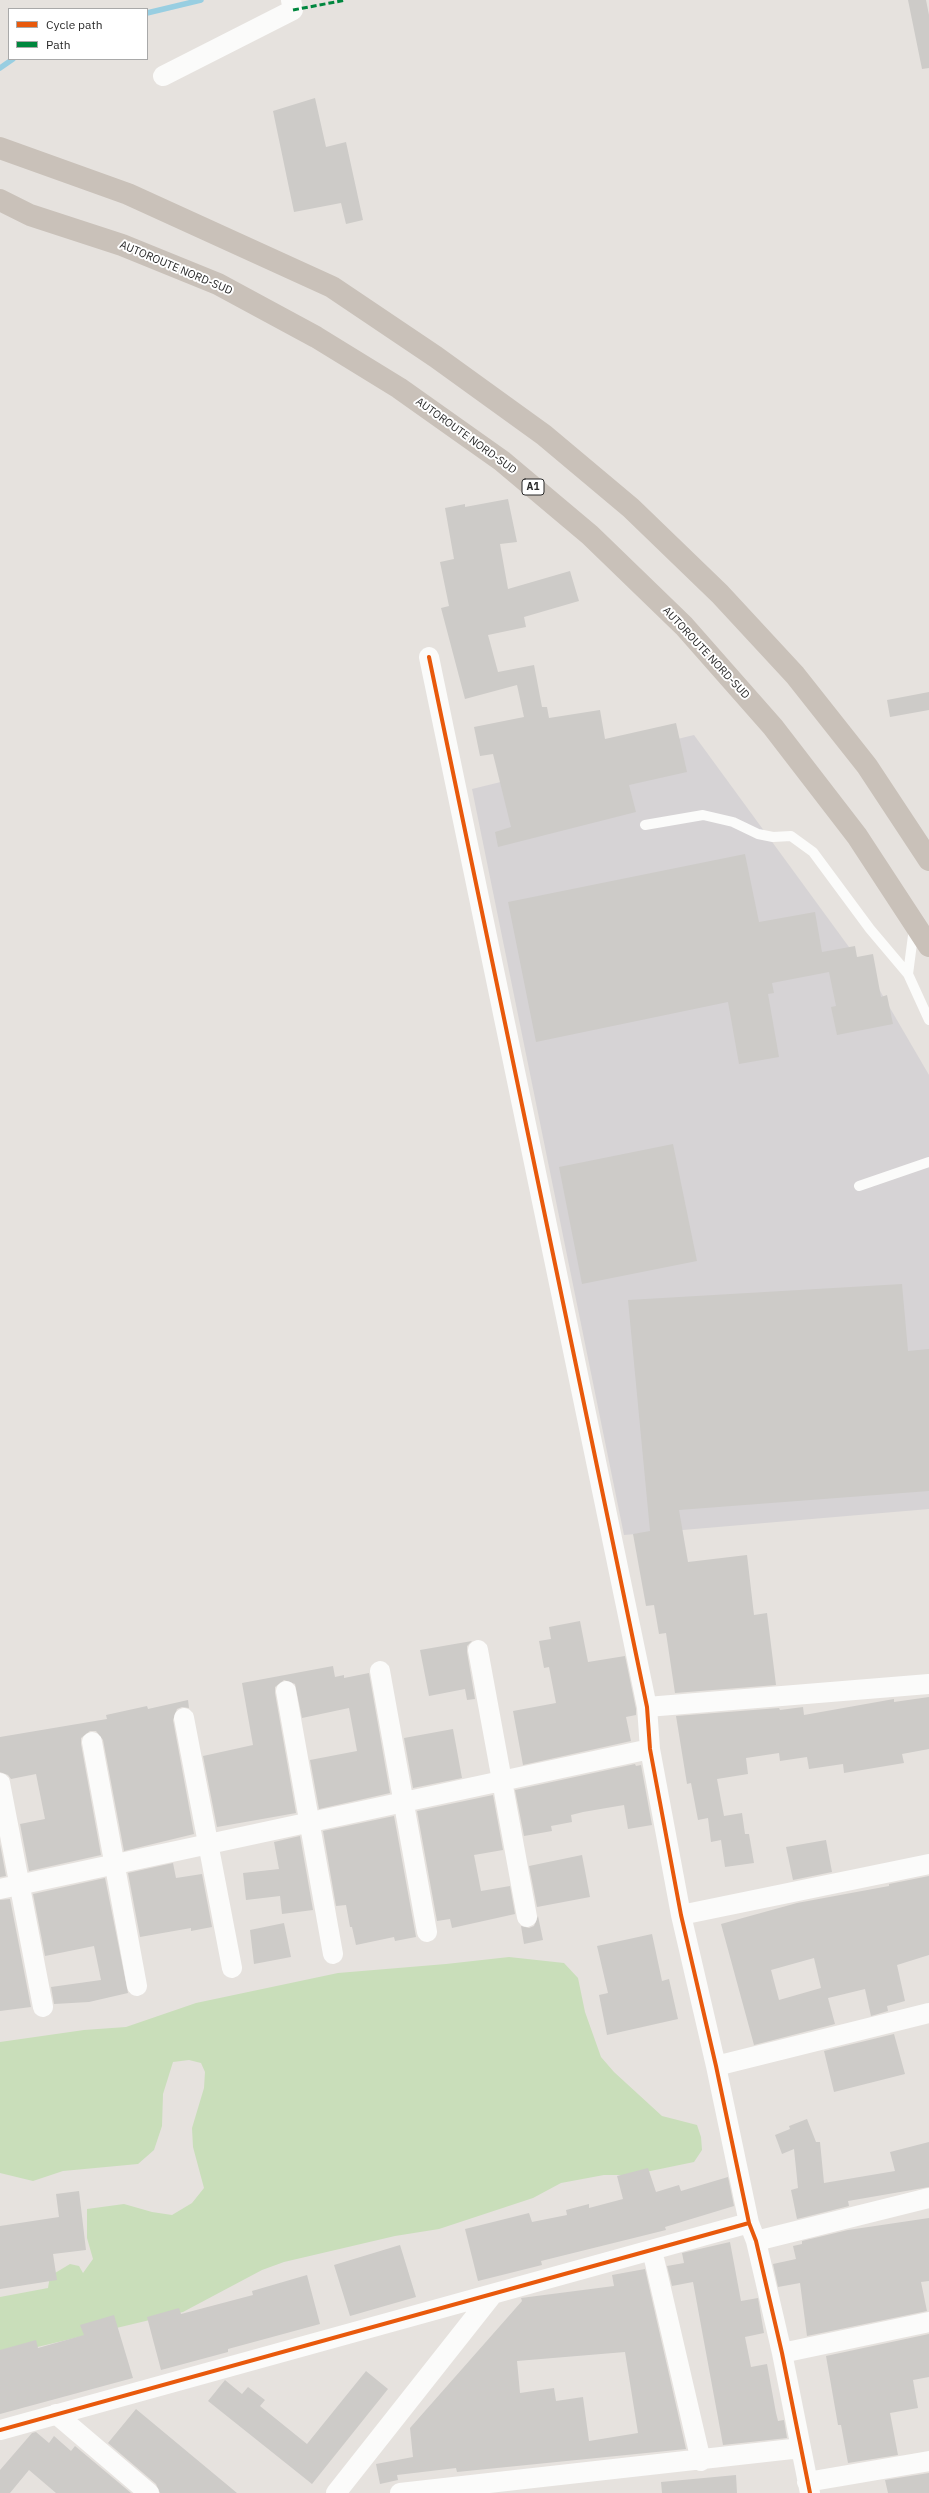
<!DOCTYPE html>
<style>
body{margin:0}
#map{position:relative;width:929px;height:2493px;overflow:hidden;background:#e6e2de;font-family:"IBM Plex Sans",sans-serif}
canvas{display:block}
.legend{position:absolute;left:8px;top:8px;width:140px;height:52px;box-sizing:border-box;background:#fff;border:1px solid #a9a9a9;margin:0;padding:5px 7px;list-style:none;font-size:12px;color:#282828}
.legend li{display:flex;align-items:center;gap:8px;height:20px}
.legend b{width:20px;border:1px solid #a9a9a9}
</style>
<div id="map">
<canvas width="929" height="2493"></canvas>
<ul class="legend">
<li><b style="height:5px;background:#e8590c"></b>Cycle path</li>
<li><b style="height:5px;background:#00873e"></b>Path</li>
</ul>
</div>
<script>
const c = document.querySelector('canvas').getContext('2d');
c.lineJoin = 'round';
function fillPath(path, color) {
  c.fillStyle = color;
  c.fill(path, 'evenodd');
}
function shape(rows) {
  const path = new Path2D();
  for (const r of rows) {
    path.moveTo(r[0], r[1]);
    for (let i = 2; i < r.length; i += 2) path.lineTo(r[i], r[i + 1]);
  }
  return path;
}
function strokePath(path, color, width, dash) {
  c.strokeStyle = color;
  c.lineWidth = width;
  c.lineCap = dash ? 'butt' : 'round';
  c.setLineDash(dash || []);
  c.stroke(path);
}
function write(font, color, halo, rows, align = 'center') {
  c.font = font + ' "IBM Plex Sans",sans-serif';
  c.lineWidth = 4;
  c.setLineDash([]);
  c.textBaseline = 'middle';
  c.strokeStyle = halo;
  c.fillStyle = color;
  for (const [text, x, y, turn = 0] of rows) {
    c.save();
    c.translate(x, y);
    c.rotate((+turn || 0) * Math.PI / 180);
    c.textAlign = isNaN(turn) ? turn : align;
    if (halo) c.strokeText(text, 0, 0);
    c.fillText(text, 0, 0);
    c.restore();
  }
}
const industrial = shape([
 [694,735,876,984,929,1075,929,1509,624,1535,472,789]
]);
const green = shape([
 [509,1957,564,1963,578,1978,585,2012,601,2057,614,2072,662,2116,697,2125,701,2137,702,2150,694,2162,631,2175,604,2175,561,2183,533,2198,439,2229,395,2236,284,2262,262,2270,183,2312,0,2356,0,2297,48,2288,50,2276,70,2264,79,2266,83,2273,93,2259,87,2238,87,2209,124,2204,152,2212,172,2215,192,2203,204,2188,193,2147,192,2128,204,2088,205,2072,201,2063,189,2060,173,2062,163,2094,162,2126,154,2150,138,2164,63,2171,33,2181,0,2173,0,2042,84,2030,126,2027,196,2003,338,1973,446,1964]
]);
const stream = shape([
 [147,13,201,0],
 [0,68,13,59]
]);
const building = shape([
 [908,0,926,0,929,15,929,68,922,69],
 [315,98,326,147,346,142,363,220,346,224,341,203,294,212,273,111],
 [508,499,517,542,500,544,508,589,570,571,579,601,524,617,526,627,488,635,498,672,534,665,542,707,547,707,549,718,600,710,605,739,676,723,687,772,629,785,636,812,498,847,495,832,511,827,493,754,480,756,474,727,524,717,517,685,465,699,441,608,449,606,440,562,454,559,445,508,465,504,465,507],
 [929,692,929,710,890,717,887,700],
 [745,854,759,922,815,912,822,952,855,946,857,957,873,954,881,997,887,995,893,1024,837,1035,831,1007,836,1006,829,972,772,983,774,993,768,994,779,1057,739,1064,728,1002,536,1042,508,902],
 [673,1144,697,1261,582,1284,559,1167],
 [902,1284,908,1351,929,1349,929,1491,679,1510,688,1562,747,1555,754,1615,767,1613,776,1685,675,1693,666,1633,659,1634,654,1605,646,1606,633,1534,650,1531,628,1300],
 [580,1621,588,1662,625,1656,636,1709,636,1715,626,1717,631,1741,523,1765,513,1711,556,1703,549,1667,544,1668,539,1641,551,1639,549,1627],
 [472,1641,467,1646,467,1652,475,1699,467,1700,465,1689,429,1696,420,1650],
 [333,1666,335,1677,344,1675,344,1678,369,1673,390,1793,319,1809,310,1760,357,1751,349,1708,302,1718,295,1684,284,1680,275,1687,275,1693,296,1813,217,1827,203,1756,253,1745,242,1683],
 [929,1697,929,1749,902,1754,904,1763,844,1773,843,1764,809,1769,807,1757,780,1761,779,1753,746,1758,748,1774,717,1779,724,1816,742,1813,745,1834,749,1834,754,1863,725,1867,721,1840,711,1842,708,1818,698,1820,691,1783,687,1784,676,1716,779,1708,780,1710,803,1707,804,1715,894,1699,894,1702],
 [188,1700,189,1708,182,1707,177,1709,173,1720,194,1834,124,1851,103,1740,96,1731,90,1731,81,1738,81,1744,101,1855,29,1871,20,1824,45,1819,36,1774,11,1779,8,1775,0,1772,0,1737,107,1719,106,1715,147,1706,148,1709],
 [453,1729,462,1778,413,1788,404,1738],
 [635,1764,636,1766,641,1765,652,1825,628,1829,624,1805,583,1812,571,1815,572,1822,551,1826,552,1831,524,1836,515,1790],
 [493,1795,503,1850,474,1855,481,1891,510,1886,515,1914,452,1928,450,1919,437,1921,417,1811],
 [394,1816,416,1937,395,1941,394,1937,356,1945,352,1927,350,1927,346,1905,336,1906,323,1831],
 [300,1836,313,1910,282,1914,280,1896,246,1900,243,1873,279,1869,274,1842],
 [826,1840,832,1872,793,1880,786,1847],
 [0,1844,6,1876,0,1877],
 [582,1855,590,1897,537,1907,529,1866],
 [173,1863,176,1878,202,1874,212,1927,191,1931,191,1928,140,1937,128,1873],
 [929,1876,929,1955,897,1965,905,2001,887,2006,888,2011,871,2016,865,1989,828,1998,835,2024,754,2045,721,1924,797,1903,889,1886,889,1884],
 [814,1958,821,1988,779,2000,771,1970],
 [105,1878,128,1993,89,2002,54,2004,51,1987,101,1980,94,1946,45,1956,33,1894],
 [10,1899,31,2007,0,2011,0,1900],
 [538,1916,543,1940,524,1944,521,1926,529,1928,534,1926],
 [284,1923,291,1957,254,1964,250,1930],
 [652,1934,662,1981,669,1979,678,2019,607,2035,599,1995,608,1993,597,1946],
 [894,2034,905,2074,834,2092,824,2051],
 [807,2119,816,2142,820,2142,824,2183,895,2171,890,2152,929,2142,929,2187,848,2201,849,2206,797,2219,791,2190,798,2188,794,2149,782,2154,775,2135,790,2129,789,2126],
 [648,2168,656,2192,679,2185,681,2191,728,2177,734,2206,665,2227,666,2230,541,2261,542,2265,478,2281,465,2229,529,2213,532,2222,567,2215,566,2210,589,2204,589,2208,623,2199,617,2176],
 [79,2191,86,2250,53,2254,57,2280,0,2289,0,2226,59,2217,56,2194],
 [929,2218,929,2281,921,2282,927,2311,807,2336,800,2283,778,2287,773,2264,796,2259,793,2246,802,2244,802,2241,848,2230],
 [730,2242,741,2301,758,2298,764,2333,745,2337,751,2367,767,2364,776,2413,778,2421,784,2420,787,2438,723,2445,693,2282,672,2286,667,2266,684,2263,682,2253],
 [400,2245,416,2297,350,2316,334,2265],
 [645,2269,686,2449,457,2472,456,2468,397,2475,398,2480,380,2484,376,2464,413,2457,410,2428,522,2301,521,2298,614,2286,612,2275],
 [625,2352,638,2433,589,2441,583,2397,556,2401,554,2388,520,2393,517,2361],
 [307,2275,320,2324,228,2349,228,2352,161,2370,147,2317,179,2308,181,2314,253,2295,252,2291],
 [114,2315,133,2378,0,2414,0,2350,36,2340,38,2348,84,2335,80,2325],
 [929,2334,929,2377,913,2380,918,2408,890,2413,898,2455,848,2463,841,2425,838,2425,826,2356],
 [366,2371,388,2389,312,2484,208,2401,225,2380,242,2394,248,2387,265,2400,260,2406,307,2444],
 [136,2409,237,2493,160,2493,156,2484,108,2443],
 [36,2432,49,2443,54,2436,71,2451,75,2446,131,2493,56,2493,29,2470,10,2493,0,2493,0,2470,32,2433],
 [929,2473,929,2493,888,2493,885,2480],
 [736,2475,737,2493,662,2493,661,2482]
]);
const lane = shape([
 [645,825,703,815,733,822,758,834,773,837,791,836,813,852,870,929,908,974],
 [914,928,908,974,929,1020],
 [859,1186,929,1162]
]);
const street = shape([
 [163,76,293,10,291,0],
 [429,657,647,1707,650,1749,681,1915,716,2066,749,2223,756,2241,782,2353,810,2493],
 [478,1650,527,1917],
 [380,1671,427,1932],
 [286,1691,333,1954],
 [647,1707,929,1684],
 [184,1718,232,1968],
 [92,1742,137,1986],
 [0,1783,43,2007],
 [0,1889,650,1749],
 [681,1915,929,1864],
 [716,2066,929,2013],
 [756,2241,929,2198],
 [652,2250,701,2461],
 [782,2353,929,2322],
 [56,2414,149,2493],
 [0,2430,749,2223],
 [807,2482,929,2461],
 [336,2493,493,2294],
 [400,2493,801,2448]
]);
const highway = shape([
 [0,148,128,194,332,287,436,357,544,435,631,508,720,594,795,675,867,766,929,860],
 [0,200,30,215,122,245,218,284,316,337,399,388,502,461,590,535,684,626,773,727,857,836,929,946]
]);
const quiet = shape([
 [293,10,346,0]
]);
const cycleway = shape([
 [429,657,647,1707,650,1749,681,1915,716,2066,749,2223,756,2241,782,2353,810,2493],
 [0,2430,749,2223]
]);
const shields = [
 [533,487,22]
];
const shieldNames = [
 ["A1",533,487]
];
const streetNames = [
 ["AUTOROUTE NORD-SUD",176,268,23],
 ["AUTOROUTE NORD-SUD",466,436,36],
 ["AUTOROUTE NORD-SUD",706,653,47]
];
fillPath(industrial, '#d6d3d5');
fillPath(green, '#c9deba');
strokePath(stream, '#98cee1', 5.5);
fillPath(building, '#cdcbc8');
strokePath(lane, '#fbfbfa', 10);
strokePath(street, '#fbfbfa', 20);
strokePath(highway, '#c9c1b9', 22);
strokePath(quiet, '#00873e', 3, [6, 3]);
strokePath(cycleway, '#e8590c', 4);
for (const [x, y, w] of shields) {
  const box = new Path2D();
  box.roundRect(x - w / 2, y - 8, w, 16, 3);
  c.fillStyle = '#fff';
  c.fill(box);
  strokePath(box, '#282828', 1);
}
write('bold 10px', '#282828', null, shieldNames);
write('11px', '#282828', '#fff', streetNames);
</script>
